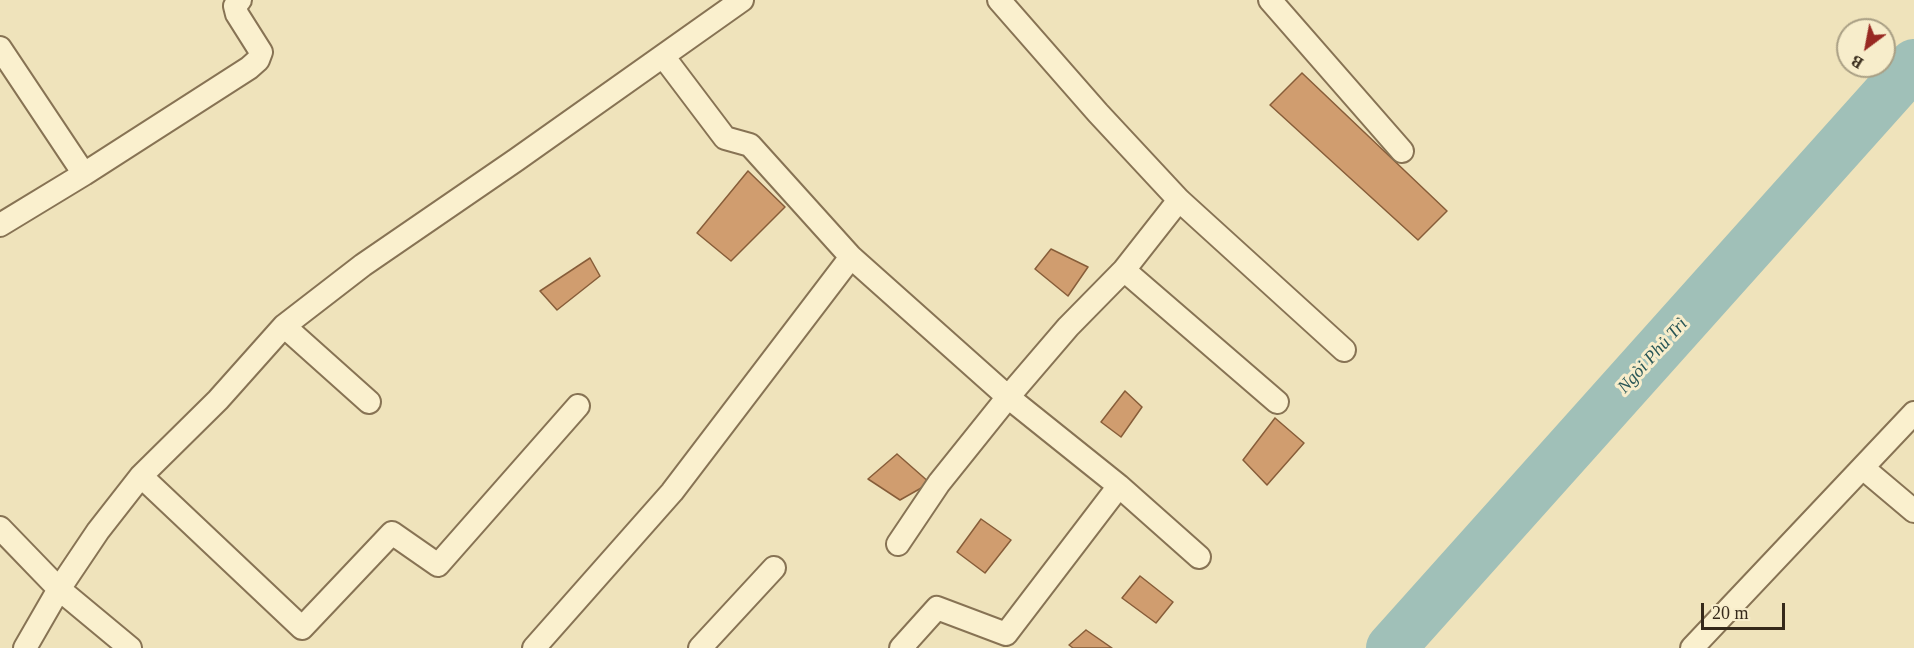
<!DOCTYPE html>
<meta charset="utf-8">
<style>
body{margin:0}
#map{position:relative;width:1914px;height:648px;overflow:hidden;background:#efe3bb;font-family:"Times New Roman",serif}
canvas{display:block}
.north{position:absolute;left:1836px;top:18px;width:60px;height:60px;box-sizing:border-box;background:#f7edcb;border:2px solid #a99f84;border-radius:50%;rotate:212deg;font-size:16px;font-weight:700;line-height:24px;text-align:center;color:#35291a}
.north::after{content:'';display:block;margin:auto;width:21px;height:27px;background:#982922;clip-path:polygon(50% 0,100% 100%,50% 72%,0 100%)}
.scale{position:absolute;left:1701px;top:603px;width:84px;height:27px;box-sizing:border-box;border:3px solid #35291a;border-top:0;padding-left:8px;font-size:18px;line-height:21px;white-space:nowrap;color:#35291a;-webkit-text-stroke:4px #f7edcb;paint-order:stroke}
</style>
<div id="map">
<canvas width="1914" height="648"></canvas>
<div class="north">B</div>
<div class="scale">20 m</div>
</div>
<script>
const c = document.querySelector('canvas').getContext('2d');
c.lineJoin = 'round';
function shape(rows) {
  const path = new Path2D();
  for (const r of rows) {
    path.moveTo(r[0], r[1]);
    for (let i = 2; i < r.length; i += 2) path.lineTo(r[i], r[i + 1]);
  }
  return path;
}
function strokePath(path, color, width, dash) {
  c.strokeStyle = color;
  c.lineWidth = width;
  c.lineCap = dash ? 'butt' : 'round';
  c.setLineDash(dash || []);
  c.stroke(path);
}
function fillPath(path, color) {
  c.fillStyle = color;
  c.fill(path, 'evenodd');
}
function write(font, color, halo, rows, align = 'center') {
  c.font = font + ' "Times New Roman",serif';
  c.lineWidth = 6;
  c.setLineDash([]);
  c.textBaseline = 'middle';
  c.strokeStyle = halo;
  c.fillStyle = color;
  for (const [text, x, y, turn = 0] of rows) {
    c.save();
    c.translate(x, y);
    c.rotate((+turn || 0) * Math.PI / 180);
    c.textAlign = isNaN(turn) ? turn : align;
    if (halo) c.strokeText(text, 0, 0);
    c.fillText(text, 0, 0);
    c.restore();
  }
}
const river = shape([
 [1391,648,1914,64]
]);
const building = shape([
 [1302,73,1447,211,1418,240,1270,105,1302,73],
 [748,171,785,207,731,261,697,233,748,171],
 [1051,249,1088,267,1068,296,1035,269,1051,249],
 [590,258,600,276,557,310,540,291,590,258],
 [1125,391,1142,407,1121,437,1101,422,1125,391],
 [1275,418,1304,443,1267,485,1243,460,1275,418],
 [897,454,930,483,900,500,868,479,897,454],
 [981,519,1011,540,985,573,957,552,981,519],
 [1140,576,1173,602,1156,623,1122,598,1140,576],
 [1086,630,1112,648,1073,648,1069,645,1086,630]
]);
const minor = shape([
 [999,0,1098,113,1179,200,1344,350],
 [1270,0,1402,151],
 [0,48,84,174],
 [663,56,725,138,750,145,851,257,1008,397,1119,486,1199,557],
 [0,225,84,174,249,68,258,60,261,52,237,14,235,6,240,0],
 [1124,270,1277,402],
 [284,326,369,402],
 [1863,468,1914,511],
 [141,476,302,628,392,533,438,565,578,406],
 [0,528,59,589,130,648],
 [898,544,939,483,1008,397,1068,327,1124,270,1179,200],
 [25,648,59,589,98,531,141,476,218,400,284,326,363,265,516,160,742,0],
 [534,648,672,492,851,257],
 [700,648,774,568],
 [901,648,937,608,1006,634,1119,486],
 [1692,648,1914,413]
]);
const waterNames = [
 ["Ngòi Phủ Trì",1653,356,-48]
];
strokePath(river, '#a0c0b8', 50);
fillPath(building, '#d09d6f');
strokePath(building, '#875d39', 1.5);
strokePath(minor, '#877354', 26);
strokePath(minor, '#faf0ce', 22);
write('italic 18px', '#295656', '#f7edcb', waterNames);
</script>
